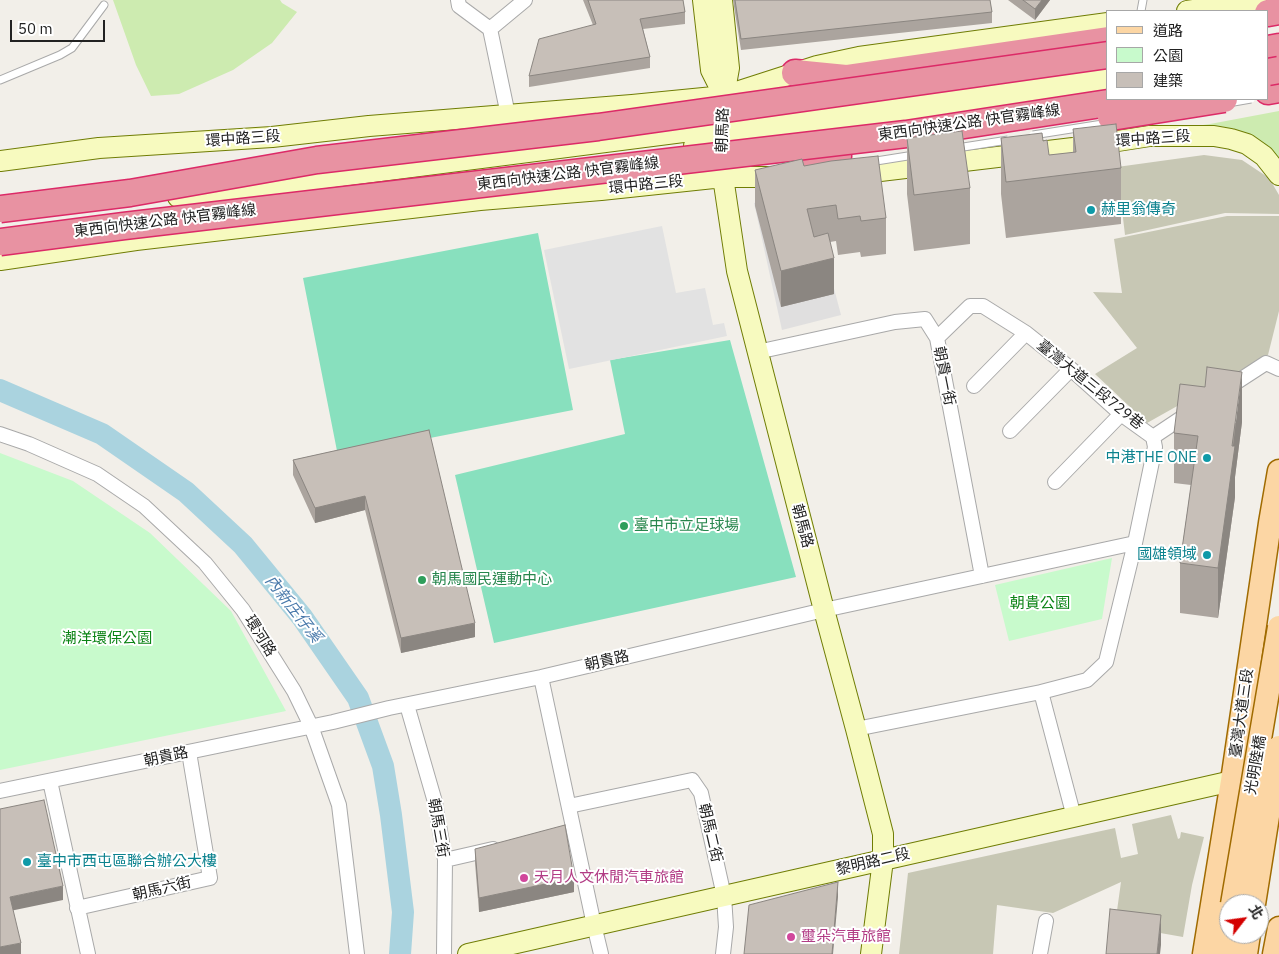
<!DOCTYPE html>
<meta charset="utf-8">
<style>
body{margin:0}
#map{position:relative;width:1279px;height:954px;overflow:hidden;background:#f2efe9;font-family:"IBM Plex Sans","Noto Sans TC",sans-serif}
canvas{display:block}
.legend{position:absolute;left:1106px;top:10px;width:162px;height:90px;box-sizing:border-box;background:#fff;border:1px solid #a7a7a7;margin:0;padding:6px 9px;list-style:none;font-size:15px;color:#222}
.legend li{display:flex;align-items:center;gap:10px;height:25px}
.legend b{width:25px;border:1px solid #a7a7a7}
.north{position:absolute;left:1219px;top:894px;width:50px;height:50px;box-sizing:border-box;background:#fff;border:1px solid #a7a7a7;border-radius:50%;rotate:60deg;font-size:14px;font-weight:700;line-height:20px;text-align:center;color:#222}
.north::after{content:'';display:block;margin:auto;width:18px;height:22px;background:#d40000;clip-path:polygon(50% 0,100% 100%,50% 72%,0 100%)}
.scale{position:absolute;left:10px;top:20px;width:95px;height:22px;box-sizing:border-box;border:2px solid #222;border-top:0;padding-left:6px;font-size:15px;line-height:18px;white-space:nowrap;color:#222;-webkit-text-stroke:4px #fff;paint-order:stroke}
</style>
<div id="map">
<canvas width="1279" height="954"></canvas>
<ul class="legend">
<li><b style="height:6px;background:#fcd6a4"></b>道路</li>
<li><b style="height:14px;background:#c8facc"></b>公園</li>
<li><b style="height:14px;background:#c7bfb8"></b>建築</li>
</ul>
<div class="north">北</div>
<div class="scale">50 m</div>
</div>
<script>
const c = document.querySelector('canvas').getContext('2d');
c.lineJoin = 'round';
function fillPath(path, color) {
  c.fillStyle = color;
  c.fill(path, 'evenodd');
}
function shape(rows) {
  const path = new Path2D();
  for (const r of rows) {
    path.moveTo(r[0], r[1]);
    for (let i = 2; i < r.length; i += 2) path.lineTo(r[i], r[i + 1]);
  }
  return path;
}
function strokePath(path, color, width, dash) {
  c.strokeStyle = color;
  c.lineWidth = width;
  c.lineCap = dash ? 'butt' : 'round';
  c.setLineDash(dash || []);
  c.stroke(path);
}
function write(font, color, halo, rows, align = 'center') {
  c.font = font + ' "IBM Plex Sans","Noto Sans TC",sans-serif';
  c.lineWidth = 4;
  c.setLineDash([]);
  c.textBaseline = 'middle';
  c.strokeStyle = halo;
  c.fillStyle = color;
  for (const [text, x, y, turn = 0] of rows) {
    c.save();
    c.translate(x, y);
    c.rotate((+turn || 0) * Math.PI / 180);
    c.textAlign = isNaN(turn) ? turn : align;
    if (halo) c.strokeText(text, 0, 0);
    c.fillText(text, 0, 0);
    c.restore();
  }
}
const residential = shape([
 [808,190,841,315,782,330,754,203]
]);
const construction = shape([
 [1204,155,1242,160,1269,178,1279,195,1279,214,1225,213,1125,235,1117,167],
 [1227,216,1279,216,1279,311,1268,355,1147,423,1095,374,1137,348,1093,292,1122,293,1114,239],
 [1171,815,1178,839,1180,838,1181,832,1204,837,1192,885,1183,937,1115,925,1121,882,1053,913,997,905,993,954,899,954,908,873,1115,828,1121,858,1138,854,1132,824]
]);
const grass = shape([
 [113,0,280,0,282,3,297,12,272,43,233,70,179,94,151,96,136,65],
 [1279,111,1279,164,1192,131,1196,126,1210,124]
]);
const park = shape([
 [0,453,73,481,150,533,231,611,286,711,0,770],
 [1112,558,1102,619,1009,641,995,585]
]);
const pitch = shape([
 [538,233,573,410,338,456,303,278],
 [730,340,796,577,494,643,455,475,625,434,610,360]
]);
const parking = shape([
 [662,226,676,293,705,288,713,325,724,323,727,336,569,369,544,250]
]);
const river = shape([
 [0,390,102,434,186,492,243,545,302,617,358,698,383,766,391,815,403,912,400,954]
]);
const lane = shape([
 [1141,11,1143,0],
 [0,80,60,55,72,48,104,5]
]);
const street = shape([
 [458,0,459,6,490,29,508,115],
 [490,29,525,0],
 [937,338,970,306,983,306,1026,333,1071,369,1121,414,1153,437],
 [757,352,895,322,925,319,937,338,982,576],
 [974,386,1026,333],
 [1226,389,1266,363,1279,369],
 [1010,431,1071,369],
 [0,434,29,444,97,474,144,506,205,563,243,610,294,691,311,726,339,805,357,954],
 [1153,437,1189,413],
 [1055,482,1121,414],
 [541,677,594,925,601,954],
 [1041,692,1074,817],
 [407,705,435,802,445,860,444,954],
 [856,729,1041,692,1087,680,1106,662,1135,543,1155,447,1153,437],
 [50,781,88,954],
 [0,791,333,722,389,708,541,677,824,610,1135,543],
 [569,806,692,780,701,793,724,896,726,927,723,954],
 [445,860,493,849],
 [77,908,210,878,189,752],
 [1040,954,1046,921]
]);
const secondary = shape([
 [703,0,711,70,724,96],
 [722,0,729,68,724,96,723,107],
 [1187,11,1256,0],
 [694,146,1108,86],
 [0,161,99,148,272,137,369,126,632,105,724,96,817,66,859,57,1108,23],
 [722,163,723,177,737,271,824,610,856,729,883,834,883,860,871,954],
 [855,174,1073,148,1150,136,1214,136,1231,139,1247,144,1264,156,1279,175],
 [178,197,722,127,1108,71],
 [0,260,136,240,480,200,601,190,723,177,781,177],
 [468,954,883,860,1232,781,1247,779]
]);
const primary = shape([
 [1204,954,1232,781,1270,523,1279,471],
 [1224,954,1229,924],
 [1246,954,1249,934],
 [1274,954,1279,928]
]);
const highway = shape([
 [1268,13,1279,11],
 [1268,49,1279,47],
 [795,73,846,78,1108,40],
 [1268,91,1279,89],
 [794,176,838,156]
]);
const laneBridge = shape([
 [1228,103,1251,99],
 [1033,135,1109,123],
 [957,148,1008,140],
 [870,162,914,155]
]);
const primaryBridge = shape([
 [1232,904,1279,627],
 [1254,904,1279,747]
]);
const highwayBridge = shape([
 [1268,72,1279,70],
 [1111,117,1224,99],
 [0,209,130,193,317,160,598,127,1108,55],
 [0,242,124,226,906,134,1134,99]
]);
const wall = shape([
 [583,0,683,0,685,12,685,24,643,29,650,57,650,68,529,87,529,76,593,25],
 [733,0,990,0,992,12,992,23,741,50],
 [1008,0,1050,0,1035,20],
 [1073,129,1121,168,1121,224,1006,238,1001,194,1001,138,1043,141,1049,155,1073,153],
 [907,138,970,188,970,244,914,251,907,194],
 [755,170,886,218,886,254,861,257,860,252,838,255,836,241,830,242,834,294,781,307,755,206],
 [1242,422,1235,477,1235,497,1218,618,1180,613,1180,563,1191,485,1174,483,1174,433],
 [429,430,475,637,401,653,365,510,315,523,293,475,293,460],
 [475,849,574,892,479,912,475,863]
]);
const shadedWall = shape([
 [1042,0,1050,0,1035,20,1035,9],
 [834,258,834,294,781,307,781,271],
 [1242,372,1242,422,1235,477,1235,497,1218,618,1218,568],
 [365,496,365,510,315,523,315,508],
 [475,623,475,637,401,653,401,638],
 [574,878,574,892,479,912,479,898],
 [838,882,838,897,833,954,832,954],
 [63,886,63,900,10,911,10,897],
 [1161,915,1161,945,1160,954,1157,954],
 [21,943,21,954,0,954,0,947]
]);
const building = shape([
 [588,0,683,0,685,12,640,19,650,57,529,76,539,39,596,24,588,0],
 [735,0,990,0,992,12,741,39,735,0],
 [1023,0,1042,0,1035,9,1023,0],
 [1116,124,1121,168,1006,182,1001,138,1042,133,1043,141,1047,140,1049,155,1076,152,1073,129,1116,124],
 [962,131,970,188,914,195,907,138,962,131],
 [878,156,886,218,861,221,860,216,838,219,836,205,807,209,814,237,828,233,834,258,781,271,755,170,802,159,804,166,831,161,878,156],
 [1207,367,1242,372,1232,446,1235,446,1218,568,1180,563,1198,436,1174,433,1180,384,1205,387,1207,367],
 [429,430,475,623,401,638,365,496,315,508,293,460,429,430],
 [44,800,63,886,10,897,21,943,0,947,0,809,44,800],
 [565,825,574,878,479,898,475,849,565,825],
 [838,882,832,954,744,954,749,905,838,882],
 [1110,909,1161,915,1157,954,1106,954,1110,909]
]);
const markers = [
 [1091,210,5,"#0f9aa8"],
 [1207,458,5,"#0f9aa8"],
 [624,526,5,"#2e9e5b"],
 [1207,555,5,"#0f9aa8"],
 [422,580,5,"#2e9e5b"],
 [27,862,5,"#0f9aa8"],
 [524,878,5,"#d1479c"],
 [791,937,5,"#d1479c"]
];
const streetNames = [
 ["東西向快速公路 快官霧峰線",969,123,-8],
 ["朝馬路",723,130,-88],
 ["環中路三段",243,139,-4],
 ["環中路三段",1153,139,-4],
 ["東西向快速公路 快官霧峰線",568,174,-7],
 ["環中路三段",646,185,-6],
 ["東西向快速公路 快官霧峰線",165,221,-7],
 ["朝貴一街",944,376,79],
 ["臺灣大道三段729巷",1090,385,39],
 ["朝馬路",802,526,75],
 ["環河路",260,636,58],
 ["朝貴路",607,661,-13],
 ["臺灣大道三段",1242,713,-82],
 ["朝貴路",166,757,-12],
 ["光明陸橋",1256,765,-80],
 ["朝馬三街",438,828,80],
 ["朝馬二街",710,833,77],
 ["黎明路二段",873,862,-13],
 ["朝馬六街",162,889,-13]
];
const cultureNames = [
 ["赫里翁傳奇",1101,210],
 ["中港THE ONE",1197,458,"right"],
 ["國雄領域",1197,555,"right"],
 ["臺中市西屯區聯合辦公大樓",37,862]
];
const leisureNames = [
 ["臺中市立足球場",634,526],
 ["朝馬國民運動中心",432,580]
];
const parkNames = [
 ["朝貴公園",1040,604],
 ["潮洋環保公園",107,639]
];
const hotelNames = [
 ["天月人文休閒汽車旅館",534,878],
 ["璽朵汽車旅館",801,937]
];
const waterNames = [
 ["內新庄仔溪",293,609,52]
];
fillPath(residential, '#e0dfdf');
fillPath(construction, '#c7c7b4');
fillPath(grass, '#cdebb0');
fillPath(park, '#c8facc');
fillPath(pitch, '#88e0be');
fillPath(parking, '#e2e2e2');
strokePath(river, '#aad3df', 22);
strokePath(lane, '#a9a9a9', 9);
strokePath(street, '#a9a9a9', 16);
strokePath(secondary, '#707d05', 22);
strokePath(primary, '#a06b00', 25);
strokePath(highway, '#dc2a67', 29);
strokePath(lane, '#fff', 7);
strokePath(street, '#fff', 14);
strokePath(secondary, '#f7fabf', 20);
strokePath(primary, '#fcd6a4', 22);
strokePath(highway, '#e892a2', 26);
strokePath(laneBridge, '#a9a9a9', 9, []);
strokePath(primaryBridge, '#a06b00', 25, []);
strokePath(highwayBridge, '#dc2a67', 29, []);
strokePath(laneBridge, '#fff', 7);
strokePath(primaryBridge, '#fcd6a4', 22);
strokePath(highwayBridge, '#e892a2', 26);
fillPath(wall, '#aba49e');
fillPath(shadedWall, '#8b8681');
fillPath(building, '#c7bfb8');
strokePath(building, '#8b8681', 1);
for (const [x, y, r, color] of markers) {
  const dot = new Path2D();
  dot.arc(x, y, r, 0, 2 * Math.PI);
  c.fillStyle = color;
  c.fill(dot);
  strokePath(dot, '#fff', 2);
}
write('15px', '#222', '#fff', streetNames);
write('15px', '#0d838f', '#fff', cultureNames, 'left');
write('15px', '#27864d', '#fff', leisureNames, 'left');
write('15px', '#0c8416', '#fff', parkNames);
write('15px', '#b23c85', '#fff', hotelNames, 'left');
write('italic 16px', '#4a7aab', '#fff', waterNames);
</script>
